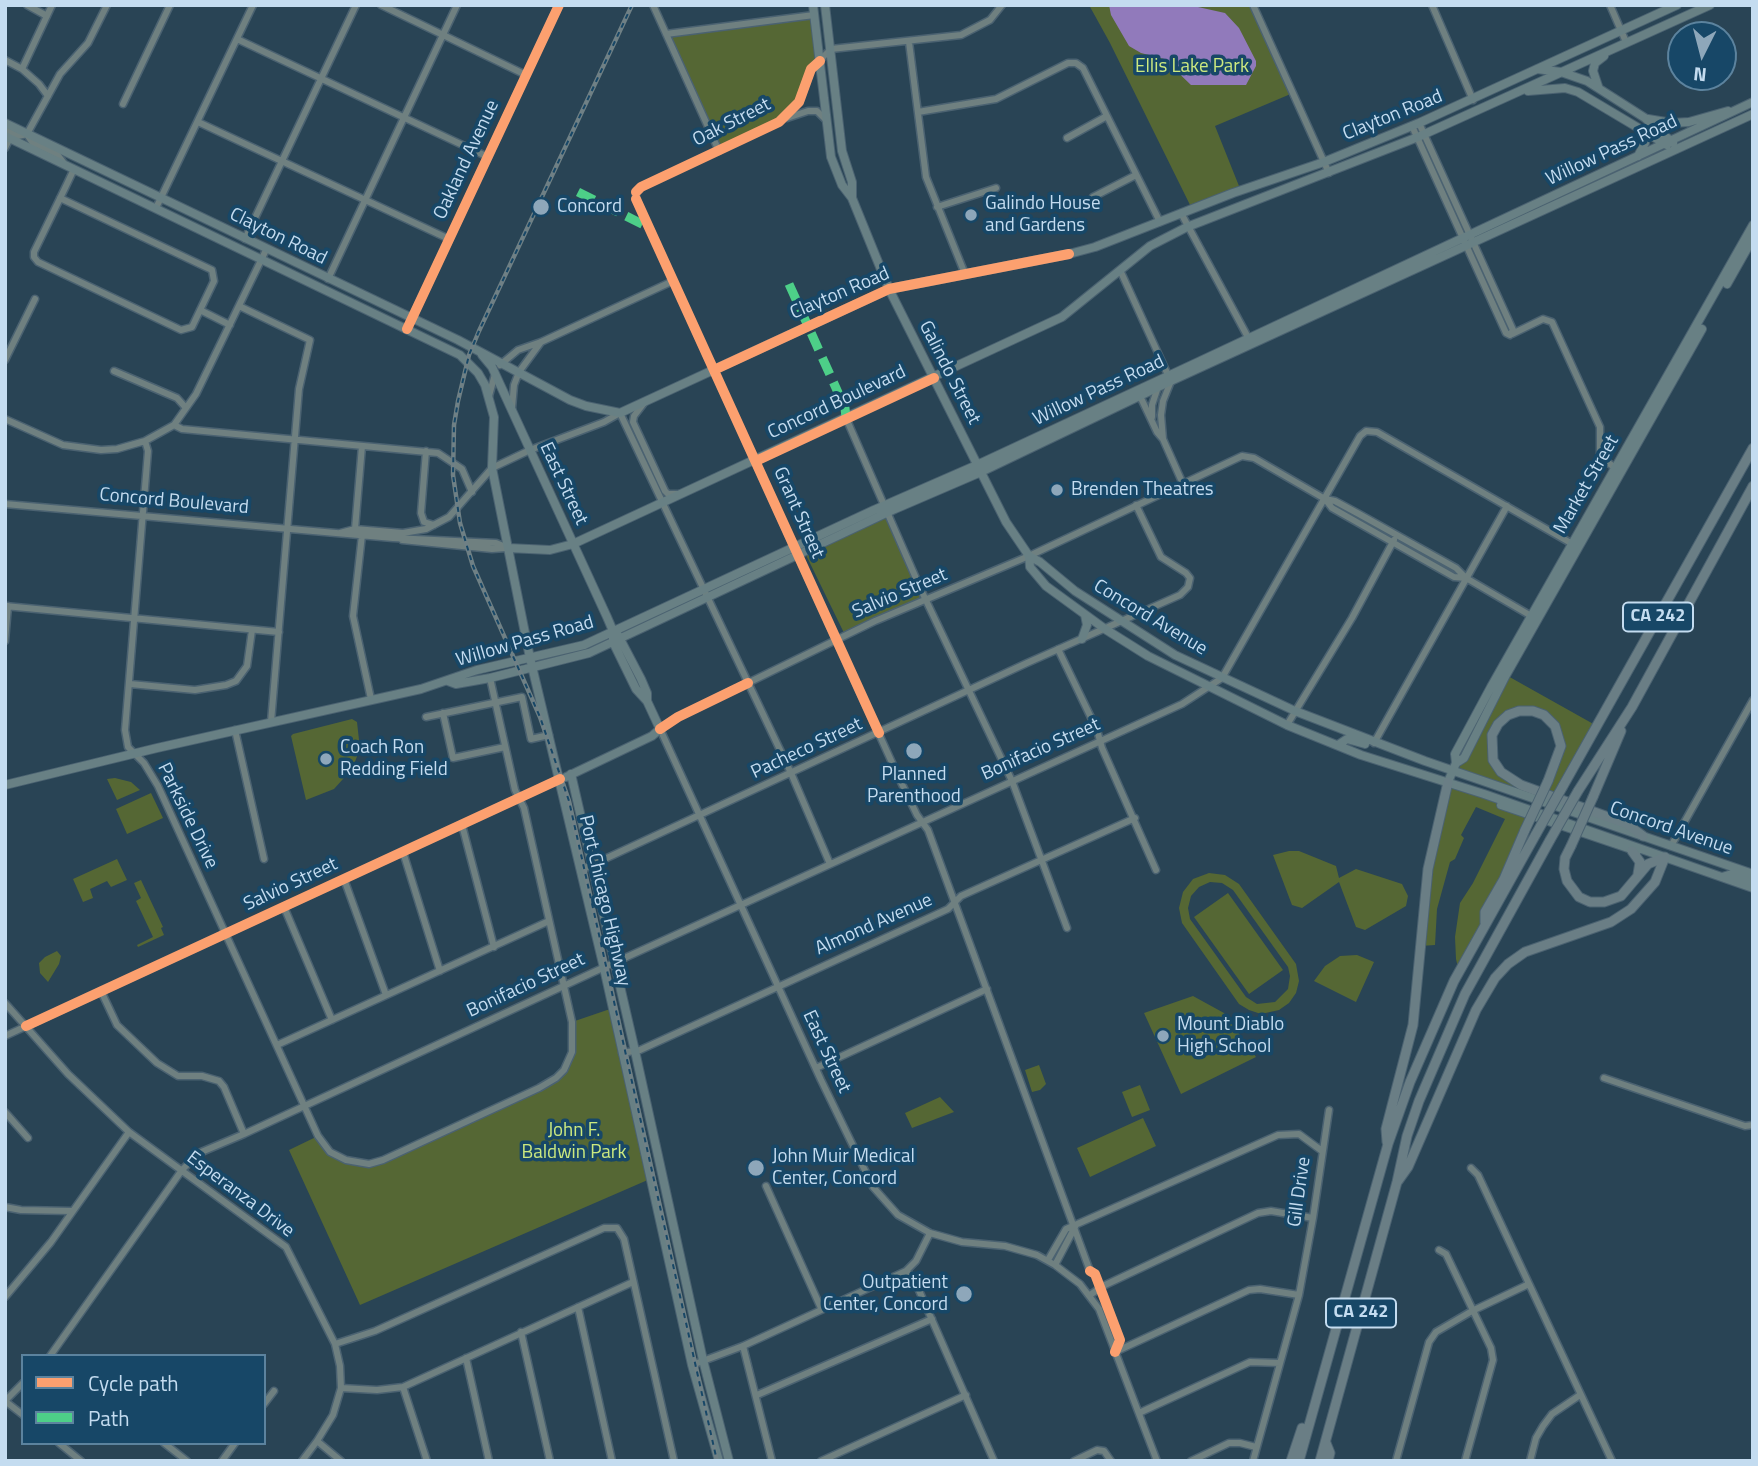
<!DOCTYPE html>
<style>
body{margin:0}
#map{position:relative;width:1758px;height:1466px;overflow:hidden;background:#294455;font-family:"Titillium Web",sans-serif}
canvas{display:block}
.frame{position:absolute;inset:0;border:7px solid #c4dcf0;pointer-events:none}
.legend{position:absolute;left:21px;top:1354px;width:245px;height:91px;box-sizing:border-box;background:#174767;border:2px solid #5c839e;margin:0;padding:9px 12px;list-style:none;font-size:21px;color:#c4dcf0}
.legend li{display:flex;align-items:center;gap:14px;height:35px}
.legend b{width:35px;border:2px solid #5c839e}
.north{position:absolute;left:1667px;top:21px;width:70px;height:70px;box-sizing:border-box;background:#174767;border:2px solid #5c839e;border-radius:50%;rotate:186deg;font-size:19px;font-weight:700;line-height:28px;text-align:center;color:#c4dcf0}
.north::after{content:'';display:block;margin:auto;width:24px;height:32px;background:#8ea7ba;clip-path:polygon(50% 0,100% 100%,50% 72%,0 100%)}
</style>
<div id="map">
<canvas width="1758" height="1466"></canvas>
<div class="frame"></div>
<ul class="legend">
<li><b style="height:9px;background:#fca06f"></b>Cycle path</li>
<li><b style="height:9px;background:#4dcf88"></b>Path</li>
</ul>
<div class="north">N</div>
</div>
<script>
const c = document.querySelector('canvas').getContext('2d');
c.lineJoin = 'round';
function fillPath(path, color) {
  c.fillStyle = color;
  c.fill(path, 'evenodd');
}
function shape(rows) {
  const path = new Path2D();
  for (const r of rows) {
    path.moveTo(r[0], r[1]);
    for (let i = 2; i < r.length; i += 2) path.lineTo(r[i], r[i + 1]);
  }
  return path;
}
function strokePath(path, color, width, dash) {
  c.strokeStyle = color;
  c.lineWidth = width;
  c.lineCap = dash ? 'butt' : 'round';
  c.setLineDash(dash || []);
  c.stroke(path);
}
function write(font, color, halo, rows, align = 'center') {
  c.font = font + ' "Titillium Web",sans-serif';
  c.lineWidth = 7;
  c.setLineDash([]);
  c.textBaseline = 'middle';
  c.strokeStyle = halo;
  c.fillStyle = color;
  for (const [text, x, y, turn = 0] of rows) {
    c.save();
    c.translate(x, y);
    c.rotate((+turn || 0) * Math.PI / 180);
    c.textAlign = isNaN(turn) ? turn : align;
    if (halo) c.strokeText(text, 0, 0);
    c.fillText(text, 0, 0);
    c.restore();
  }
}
const green = shape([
 [1089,5,1253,5,1293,93,1215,126,1241,191,1192,209,1110,43],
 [814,15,820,61,811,69,791,112,719,151,666,34],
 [888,512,926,600,845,635,806,555],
 [1506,675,1597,726,1557,798,1539,801,1457,772],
 [1519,711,1544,715,1561,746,1543,793,1501,772,1491,747,1498,724],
 [352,719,357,722,359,740,358,754,352,769,334,789,306,800,291,736,293,734],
 [115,778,131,782,140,790,117,800,107,779],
 [1448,782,1531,817,1485,925,1459,972,1456,959,1455,937,1460,903,1473,883,1505,819,1476,807,1461,835,1464,838,1455,859,1450,862,1437,909,1435,945,1420,946,1423,907],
 [151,793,163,818,127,834,116,809],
 [1289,851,1299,851,1336,866,1339,878,1356,869,1402,884,1408,896,1406,906,1365,930,1356,927,1339,882,1302,908,1292,905,1273,855],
 [117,859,127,880,111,887,107,881,90,889,93,898,83,902,73,879],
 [1209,873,1225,875,1239,884,1296,964,1299,981,1296,993,1289,1003,1279,1010,1261,1014,1249,1010,1239,1004,1182,923,1179,908,1183,892,1193,879],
 [1210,882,1222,883,1233,890,1288,967,1290,976,1288,989,1275,1002,1257,1004,1246,997,1190,919,1188,908,1191,896,1199,887],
 [141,880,163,927,161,928,164,935,138,947,137,945,153,937,136,901,141,898,134,883],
 [1228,893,1283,970,1249,994,1194,917],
 [57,951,61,956,59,964,48,982,40,973,39,963,45,957],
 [1357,955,1374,962,1356,1002,1314,981,1325,966,1340,956],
 [1193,996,1224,1013,1256,1057,1181,1094,1144,1013],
 [613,1008,650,1179,360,1305,289,1150,318,1136,330,1152,346,1160,369,1164,547,1084,568,1062,572,1022],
 [1039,1065,1046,1084,1040,1090,1032,1092,1025,1070],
 [1140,1085,1150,1110,1132,1117,1122,1092],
 [940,1097,954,1112,912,1128,905,1113],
 [1143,1118,1156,1146,1090,1177,1077,1148]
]);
const water = shape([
 [1109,5,1189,5,1225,13,1239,28,1256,61,1256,66,1246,85,1191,85,1164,59,1141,53,1129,46,1111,15]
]);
const minor = shape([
 [27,5,47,16],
 [381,5,526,75],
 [653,5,719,151],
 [1002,5,990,20,961,35,831,49,811,69,799,102,779,122,641,187,636,192,636,199,899,778,917,815,928,830,1090,1271],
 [1253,5,1329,173],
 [1432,5,1473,100],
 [1610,5,1626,42],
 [666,34,814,15],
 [237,39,488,157],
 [909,42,926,177,965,274],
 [5,60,22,69,39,84,48,96],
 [22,69,52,5],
 [123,104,170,5],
 [918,112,996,99,1068,63,1076,63,1083,68,1160,222],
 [787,118,808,111,817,111,825,119],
 [198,122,449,239],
 [1412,126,1506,333,1510,335,1513,330,1419,123],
 [5,130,18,136,27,134],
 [27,134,60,74,88,43,107,5],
 [28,136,32,142,57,154,63,162],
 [1067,138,1107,116],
 [5,148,10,138],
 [1093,197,1136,175],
 [60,198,212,270,214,281,192,327,181,330,38,262,34,257,34,252,66,186,74,169],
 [937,207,996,188],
 [156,208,253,5],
 [1181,213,1250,341],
 [245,239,356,5],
 [1120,270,1168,375],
 [328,279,457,5],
 [239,306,310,340,299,389,271,722],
 [200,310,230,325],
 [407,329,559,5],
 [1512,334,1543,319,1552,322,1600,427,1600,457,1617,469],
 [5,360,35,299],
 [500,365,518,350,541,342,673,281],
 [114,371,177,398,186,408],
 [489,396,495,374],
 [1140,396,1157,432,1163,439,1183,484],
 [644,403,634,416,633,422,665,491,668,494,679,494],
 [512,408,514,385,519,372,541,342],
 [1152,417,1152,405,1158,387],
 [846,418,922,592,1012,781,1067,928],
 [5,419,63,445,101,450,117,449,145,441,174,425,196,394,266,250],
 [174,425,182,429,438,453,462,469,472,492],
 [1163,439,1161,415,1163,401,1171,381],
 [145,441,148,451,125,730,128,747,144,763,158,786,318,1136,330,1152,346,1160,369,1164,383,1160,539,1088,556,1078,564,1070,572,1052,572,1022,524,808,515,790,490,678],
 [426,451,421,513,424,522,434,525],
 [5,504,393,538,496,543,508,548],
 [355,529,362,446],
 [340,533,355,529,403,533,426,529,449,517,492,468,530,450,604,422,620,413,791,773,830,864],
 [362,535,353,616,371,699],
 [402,540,492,549,506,548],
 [1466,578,1533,617],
 [5,606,279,632],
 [5,641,8,606],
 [1058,649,1097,730,1102,748,1156,870],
 [130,684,195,690,226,685,236,681,247,666,252,630],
 [443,713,453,758,505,747],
 [426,717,522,697,531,739,549,735],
 [1287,725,1352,618,1394,540],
 [235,730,264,859],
 [1374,743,1507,506],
 [462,825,494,947],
 [1671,846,1753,700],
 [403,852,440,971],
 [581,870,1027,663,1180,595,1188,587,1190,578,1186,573,1161,557,1136,505],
 [344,879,386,995],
 [284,907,332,1020],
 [101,991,117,1025,157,1063,178,1076,202,1076,219,1081,224,1087,244,1134],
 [5,1003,68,1074,129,1132,286,1247,335,1344,340,1366,341,1388,333,1415,317,1441,302,1461],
 [5,1036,560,779],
 [277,1045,549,921],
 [622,1053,640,1050,948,909,961,896,1135,818],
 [816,1068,987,989],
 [1604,1078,1745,1126,1753,1125],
 [5,1112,28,1138],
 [1471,1168,1478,1175,1612,1461],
 [766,1186,821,1308],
 [5,1207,21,1210,71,1211],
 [1439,1250,1446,1254,1491,1348,1493,1360,1465,1461],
 [1048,1260,1066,1229,1278,1135,1299,1134,1322,1151],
 [1055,1265,1075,1227],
 [906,1271,914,1279,994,1461],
 [1090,1295,1103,1286,1258,1213,1271,1211,1313,1218],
 [5,1297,51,1242,129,1132],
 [578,1307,612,1461],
 [521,1332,550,1461],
 [335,1344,375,1331,604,1228,617,1228,624,1239,674,1461],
 [743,1346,772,1461],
 [1115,1352,1249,1290,1260,1289,1299,1295],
 [50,1356,182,1170,199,1153,244,1134,596,971,1182,704,1222,678,1360,436,1366,431,1377,432,1576,546],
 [466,1358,489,1461],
 [692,1365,743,1346,906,1271,916,1261,930,1233],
 [23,1383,5,1401,23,1415],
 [403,1387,427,1461],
 [341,1388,377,1390,403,1387,633,1282],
 [757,1395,932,1319],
 [264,1404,274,1391],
 [1139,1413,1250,1362,1280,1363],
 [317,1441,341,1461],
 [59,1443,81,1461],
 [164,1443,187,1461],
 [222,1461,235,1443],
 [821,1461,966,1395],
 [1074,1461,1097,1450,1104,1451,1111,1461],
 [1157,1461,1099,1309,1080,1284,1055,1265,1037,1255,1005,1246,962,1242,930,1233,898,1215,873,1187,821,1080,660,729,678,717,875,621,1029,556,1242,456,1254,458,1325,499,1335,501,1359,514,1456,568,1466,578,1454,577,1332,508,1325,499],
 [1191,1461,1229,1443,1240,1443,1256,1447],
 [1253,1461,1299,1295,1313,1218,1329,1110],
 [1396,1461,1429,1342,1436,1332,1472,1311,1529,1284],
 [1530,1461,1536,1438,1543,1426,1552,1414,1580,1395]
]);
const major = shape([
 [813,5,831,157,842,185,852,198,889,289,1006,522,1029,556,1030,567,1046,586,1105,629,1148,656,1287,725,1361,755,1484,794,1753,888],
 [825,5,842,151,852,182,852,198],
 [1537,69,1561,72,1587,81,1645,118,1673,143],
 [1598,86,1593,71,1595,63,1604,56],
 [1528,91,1565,88,1578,92,1667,145],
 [1648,119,1672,123,1689,122,1728,111],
 [5,123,458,340,570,400,586,406,620,413,889,289,1069,254,1095,247,1233,193,1324,162,1419,123,1677,5],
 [5,136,460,355,478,373,485,385,494,417,492,468,530,658,604,968,692,1365,719,1461],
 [1638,156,1645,143,1646,133],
 [1727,284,1753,238],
 [482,355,492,367,607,617,613,631,613,642,636,689,647,701,660,729,652,736,566,777],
 [508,548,550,550,573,544,1062,317,1150,246,1187,227,1418,137,1710,5],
 [1029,556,1040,562,1075,591,1175,655,1295,711,1425,761,1753,874],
 [618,635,641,679,647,693,647,701],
 [1082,639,1087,625,1085,615],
 [448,681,456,684,490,678,589,653,895,509,981,472,1171,381,1753,114],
 [1338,745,1347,739,1365,744],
 [1456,763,1464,758,1506,675,1702,329],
 [571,774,635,1051,703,1360,729,1461],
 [1448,782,1456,763,1455,754,1491,687,1753,225],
 [5,785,157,748,421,689,477,670,584,645,874,510,977,465,1194,364,1753,102],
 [1501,805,1637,851],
 [1722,877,1732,874,1753,881]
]);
const highway = shape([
 [1548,781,1561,746,1555,726,1544,715,1533,711,1519,711,1508,715,1498,724,1492,735,1493,760,1501,772,1521,785,1627,824,1643,836],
 [1563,786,1753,448],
 [1578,791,1632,707,1753,486],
 [1593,797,1621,731],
 [1632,851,1640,862,1638,874],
 [1485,923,1485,912,1504,879,1525,830],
 [1387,1142,1386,1129,1413,1025,1428,869,1448,782],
 [1398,1181,1408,1167,1476,1010,1495,978,1508,964,1525,952,1611,922,1631,909,1655,882,1665,857,1648,864,1621,896,1604,902,1590,902,1579,897,1567,881,1564,869,1565,858,1571,846],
 [1326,1443,1330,1453,1328,1461],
 [1291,1461,1302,1428],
 [1299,1461,1388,1144,1410,1082,1454,981,1536,834],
 [1320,1461,1397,1182,1407,1136,1419,1101,1465,994,1550,840]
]);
const rail = shape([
 [632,5,479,331,469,355,458,401,454,425,453,475,460,523,473,566,540,717,569,801,717,1461]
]);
const highwayBridge = shape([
 [1525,830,1548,781],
 [1536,834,1563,786],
 [1550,840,1578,791],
 [1571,846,1593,797]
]);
const quiet = shape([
 [578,192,648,227],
 [789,284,845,408,846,418]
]);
const cycleway = shape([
 [636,192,641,187,779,122,799,102,811,69,820,61],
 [636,199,879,733],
 [407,329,559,5],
 [714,370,889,289,1069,254],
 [756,461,934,378],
 [660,729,678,717,748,683],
 [26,1026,560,779],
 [1090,1271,1095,1274,1120,1340,1115,1352]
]);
const markers = [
 [541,207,9,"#8ea7ba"],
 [971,215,7,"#8ea7ba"],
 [1057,490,7,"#8ea7ba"],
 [914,751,9,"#8ea7ba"],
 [326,759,7,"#8ea7ba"],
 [1163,1036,7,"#8ea7ba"],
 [756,1168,9,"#8ea7ba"],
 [964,1294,9,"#8ea7ba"]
];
const shields = [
 [1658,617,70],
 [1361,1313,70]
];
const shieldNames = [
 ["CA 242",1658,617],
 ["CA 242",1361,1313]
];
const parkNames = [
 ["Ellis Lake Park",1192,67],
 ["John F.",574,1131],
 ["Baldwin Park",574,1153]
];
const streetNames = [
 ["Clayton Road",1393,116,-22],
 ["Oak Street",732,123,-27],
 ["Willow Pass Road",1612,151,-25],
 ["Oakland Avenue",467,160,-65],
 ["Clayton Road",278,237,26],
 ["Clayton Road",840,294,-23],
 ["Galindo Street",949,373,63],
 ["Willow Pass Road",1099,391,-25],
 ["Concord Boulevard",837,403,-25],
 ["East Street",563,484,65],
 ["Market Street",1587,485,-60],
 ["Concord Boulevard",174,502,5],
 ["Grant Street",798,513,66],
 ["Salvio Street",900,594,-23],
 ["Concord Avenue",1150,618,31],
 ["Willow Pass Road",525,642,-16],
 ["Pacheco Street",807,749,-25],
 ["Bonifacio Street",1041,750,-24],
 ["Parkside Drive",187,816,64],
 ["Concord Avenue",1671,829,19],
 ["Salvio Street",291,885,-25],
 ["Port Chicago Highway",604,901,77],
 ["Almond Avenue",874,925,-24],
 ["Bonifacio Street",526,986,-25],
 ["East Street",826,1052,65],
 ["Gill Drive",1300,1192,-82],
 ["Esperanza Drive",240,1195,37]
];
const poiNames = [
 ["Galindo House",985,204],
 ["and Gardens",985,226],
 ["Concord",557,207],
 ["Brenden Theatres",1071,490],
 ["Coach Ron",340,748],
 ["Redding Field",340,770],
 ["Planned",914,775,"center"],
 ["Parenthood",914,797,"center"],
 ["Mount Diablo",1177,1025],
 ["High School",1177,1047],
 ["John Muir Medical",772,1157],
 ["Center, Concord",772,1179],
 ["Outpatient",948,1283,"right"],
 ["Center, Concord",948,1305,"right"]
];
fillPath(green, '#556734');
fillPath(water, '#917abb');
strokePath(minor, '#4b6271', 9);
strokePath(major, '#4b6271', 10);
strokePath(highway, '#4b6271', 11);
strokePath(minor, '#6f8080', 6);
strokePath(major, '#688084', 8);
strokePath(highway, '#6a7e85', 9);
strokePath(rail, '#6f8085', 4.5);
strokePath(rail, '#174767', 2, [5]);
strokePath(highwayBridge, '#4b6271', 11, []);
strokePath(highwayBridge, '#6a7e85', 9);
strokePath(quiet, '#4dcf88', 9, [18, 9]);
strokePath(cycleway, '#fca06f', 10);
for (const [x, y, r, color] of markers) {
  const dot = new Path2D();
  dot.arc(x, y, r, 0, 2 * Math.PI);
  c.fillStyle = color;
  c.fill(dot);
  strokePath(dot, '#174767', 2.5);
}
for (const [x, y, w] of shields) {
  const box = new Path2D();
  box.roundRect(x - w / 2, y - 14.5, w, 29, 5);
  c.fillStyle = '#174767';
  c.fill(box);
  strokePath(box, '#c4dcf0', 2);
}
write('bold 18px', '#c4dcf0', null, shieldNames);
write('19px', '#cce97f', '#174767', parkNames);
write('19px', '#c4dcf0', '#174767', streetNames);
write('19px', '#c4dcf0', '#174767', poiNames, 'left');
</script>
